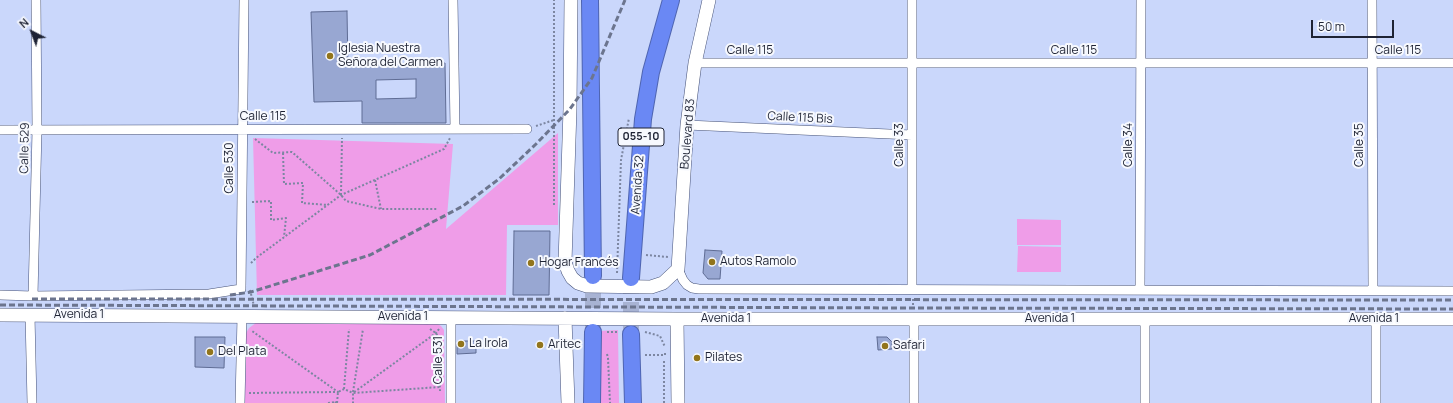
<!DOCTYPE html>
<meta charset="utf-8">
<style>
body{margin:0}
#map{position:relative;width:1453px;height:403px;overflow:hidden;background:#cad7fb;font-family:Manrope,sans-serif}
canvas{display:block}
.north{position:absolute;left:12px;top:12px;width:40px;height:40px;-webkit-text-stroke:3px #f7f9fe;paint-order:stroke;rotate:318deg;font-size:11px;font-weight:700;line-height:16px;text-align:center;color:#1e2334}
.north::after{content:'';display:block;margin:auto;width:14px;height:18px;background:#1e2334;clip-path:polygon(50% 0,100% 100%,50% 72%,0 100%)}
.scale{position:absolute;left:1311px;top:20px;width:83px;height:18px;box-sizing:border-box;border:2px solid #1e2334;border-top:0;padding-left:5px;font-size:12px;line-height:14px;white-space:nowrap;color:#1e2334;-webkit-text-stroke:3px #f7f9fe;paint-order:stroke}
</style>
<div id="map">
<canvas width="1453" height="403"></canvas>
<div class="north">N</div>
<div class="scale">50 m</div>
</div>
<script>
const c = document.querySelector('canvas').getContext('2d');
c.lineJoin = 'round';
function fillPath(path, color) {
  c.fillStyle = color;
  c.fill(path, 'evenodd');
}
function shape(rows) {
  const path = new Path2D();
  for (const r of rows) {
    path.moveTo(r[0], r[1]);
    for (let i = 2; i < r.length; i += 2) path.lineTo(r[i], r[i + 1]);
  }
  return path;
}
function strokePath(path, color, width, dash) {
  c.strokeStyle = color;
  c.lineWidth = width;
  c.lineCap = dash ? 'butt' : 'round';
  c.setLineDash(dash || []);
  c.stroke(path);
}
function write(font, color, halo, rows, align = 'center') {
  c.font = font + ' Manrope,sans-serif';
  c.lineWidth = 4;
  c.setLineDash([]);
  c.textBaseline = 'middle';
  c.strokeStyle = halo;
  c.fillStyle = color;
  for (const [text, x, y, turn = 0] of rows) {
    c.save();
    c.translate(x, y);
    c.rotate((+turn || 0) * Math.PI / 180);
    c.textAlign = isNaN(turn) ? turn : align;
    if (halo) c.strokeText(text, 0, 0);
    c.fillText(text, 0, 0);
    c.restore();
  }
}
const green = shape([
 [558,133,558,225,507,225,506,295,257,295,253,138,453,144,446,229],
 [1017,219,1061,220,1061,245,1017,245],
 [1018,246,1061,247,1061,272,1017,272],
 [257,322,435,322,441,326,444,330,445,403,245,403,246,333,249,328],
 [618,330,619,403,598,403,598,331]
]);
const building = shape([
 [347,11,348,66,445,63,446,123,362,123,362,101,314,102,311,12,347,11],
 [416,79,416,98,376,99,376,80,416,79],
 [514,231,550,231,549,295,513,295,514,231],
 [705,250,722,251,720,279,708,279,703,273,705,250],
 [195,337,225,337,224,368,195,367,195,337],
 [877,337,887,337,892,342,892,349,878,350,877,337],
 [460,341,476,341,476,353,457,354,457,344,460,341]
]);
const highwayTunnel = shape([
 [631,278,631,334],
 [593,332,593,276]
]);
const path = shape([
 [536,126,554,120],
 [255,139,273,153,292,152,341,195,346,201,381,209,437,209],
 [283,153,284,184,303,183,302,203,328,205],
 [375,180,381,209],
 [341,195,342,138],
 [252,202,271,201,271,220,286,218,284,237],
 [554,205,554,0],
 [646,255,668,257],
 [251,263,256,258,341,195,444,149,450,138],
 [617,273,621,160,629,118],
 [250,290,254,306],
 [913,299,913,308],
 [430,329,436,333,438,337,440,391],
 [439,329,436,333,353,393,440,387],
 [607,332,618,332],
 [645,332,660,336,665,347],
 [607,354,608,358,610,403],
 [645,355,665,355,665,353],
 [344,389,349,329],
 [353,392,363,329],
 [249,393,338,392,252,331],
 [328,403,336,402,335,403],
 [337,403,338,392,344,389,353,393,353,403],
 [664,403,664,361]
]);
const street = shape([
 [453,0,455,129],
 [1372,0,1373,290],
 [695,63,1453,63],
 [687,125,912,135],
 [0,130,527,129],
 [678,269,683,280,687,285,692,288,699,289,1453,291],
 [912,289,912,0],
 [1140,290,1141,0],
 [0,295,33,296,209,294,241,289,244,0],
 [33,296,37,130,36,0],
 [30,315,32,403],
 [240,403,242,316],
 [451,403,451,317],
 [914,403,914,319],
 [1145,403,1145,319],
 [1376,403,1376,319]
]);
const secondary = shape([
 [571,0,570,109,565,262,568,271,572,278,578,283,587,286,651,287,663,283,678,269,687,125,695,63,709,0],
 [0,315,677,319,1453,319],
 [565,318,568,403],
 [677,319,678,403]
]);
const highway = shape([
 [590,0,593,276],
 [631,278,643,119,651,72,671,0],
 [631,334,633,403],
 [592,403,593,332]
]);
const rail = shape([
 [230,295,251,292,370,255,463,206,499,179,536,144,570,109,592,78,625,0],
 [32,299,1453,300],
 [0,305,913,308,1453,309]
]);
const markers = [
 [330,56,4,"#92751c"],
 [712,262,4,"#92751c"],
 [531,263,4,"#92751c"],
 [461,344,4,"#92751c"],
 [540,345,4,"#92751c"],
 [885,346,4,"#92751c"],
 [210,352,4,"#92751c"],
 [697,358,4,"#92751c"]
];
const shields = [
 [641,137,46]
];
const shieldNames = [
 ["055-10",641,137]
];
const poiNames = [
 ["Iglesia Nuestra",338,49],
 ["Señora del Carmen",338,63],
 ["Autos Ramolo",720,262],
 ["Hogar Francés",539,263],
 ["La Irola",469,344],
 ["Aritec",548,345],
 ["Safari",893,346],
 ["Del Plata",218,352],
 ["Pilates",705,358]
];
const streetNames = [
 ["Calle 115",750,51],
 ["Calle 115",1074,51],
 ["Calle 115",1398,51],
 ["Calle 115",263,117],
 ["Calle 115 Bis",800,118,3],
 ["Boulevard 83",688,134,-85],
 ["Calle 33",900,145,-90],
 ["Calle 34",1129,145,-90],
 ["Calle 35",1360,145,-90],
 ["Calle 529",25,148,-89],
 ["Calle 530",230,168,-90],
 ["Avenida 32",638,185,-86],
 ["Avenida 1",79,315],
 ["Avenida 1",403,317],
 ["Avenida 1",726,319],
 ["Avenida 1",1050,319],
 ["Avenida 1",1374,319],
 ["Calle 531",439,360,-90]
];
fillPath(green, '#ef9de8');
fillPath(building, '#98a7d2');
strokePath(building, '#5f6c94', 1);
strokePath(highwayTunnel, '#a8b3d3', 16, [16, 8]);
strokePath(street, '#465278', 10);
strokePath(secondary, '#465278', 14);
strokePath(highway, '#4f65b1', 18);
strokePath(path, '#7c86a1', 2, [2, 2]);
strokePath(street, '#fff', 9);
strokePath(secondary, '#fff', 13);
strokePath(highway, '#6a88f4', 16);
strokePath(rail, '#6c758e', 3, [6, 3]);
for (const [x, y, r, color] of markers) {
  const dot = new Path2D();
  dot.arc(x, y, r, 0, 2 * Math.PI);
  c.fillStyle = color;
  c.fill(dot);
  strokePath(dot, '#f7f9fe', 1.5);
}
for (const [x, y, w] of shields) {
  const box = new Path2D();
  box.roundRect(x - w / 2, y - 9, w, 18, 3);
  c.fillStyle = '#f7f9fe';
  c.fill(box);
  strokePath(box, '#1e2334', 1);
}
write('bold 11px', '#1e2334', null, shieldNames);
write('12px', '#1e2334', '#f7f9fe', poiNames, 'left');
write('12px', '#1e2334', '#f7f9fe', streetNames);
</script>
